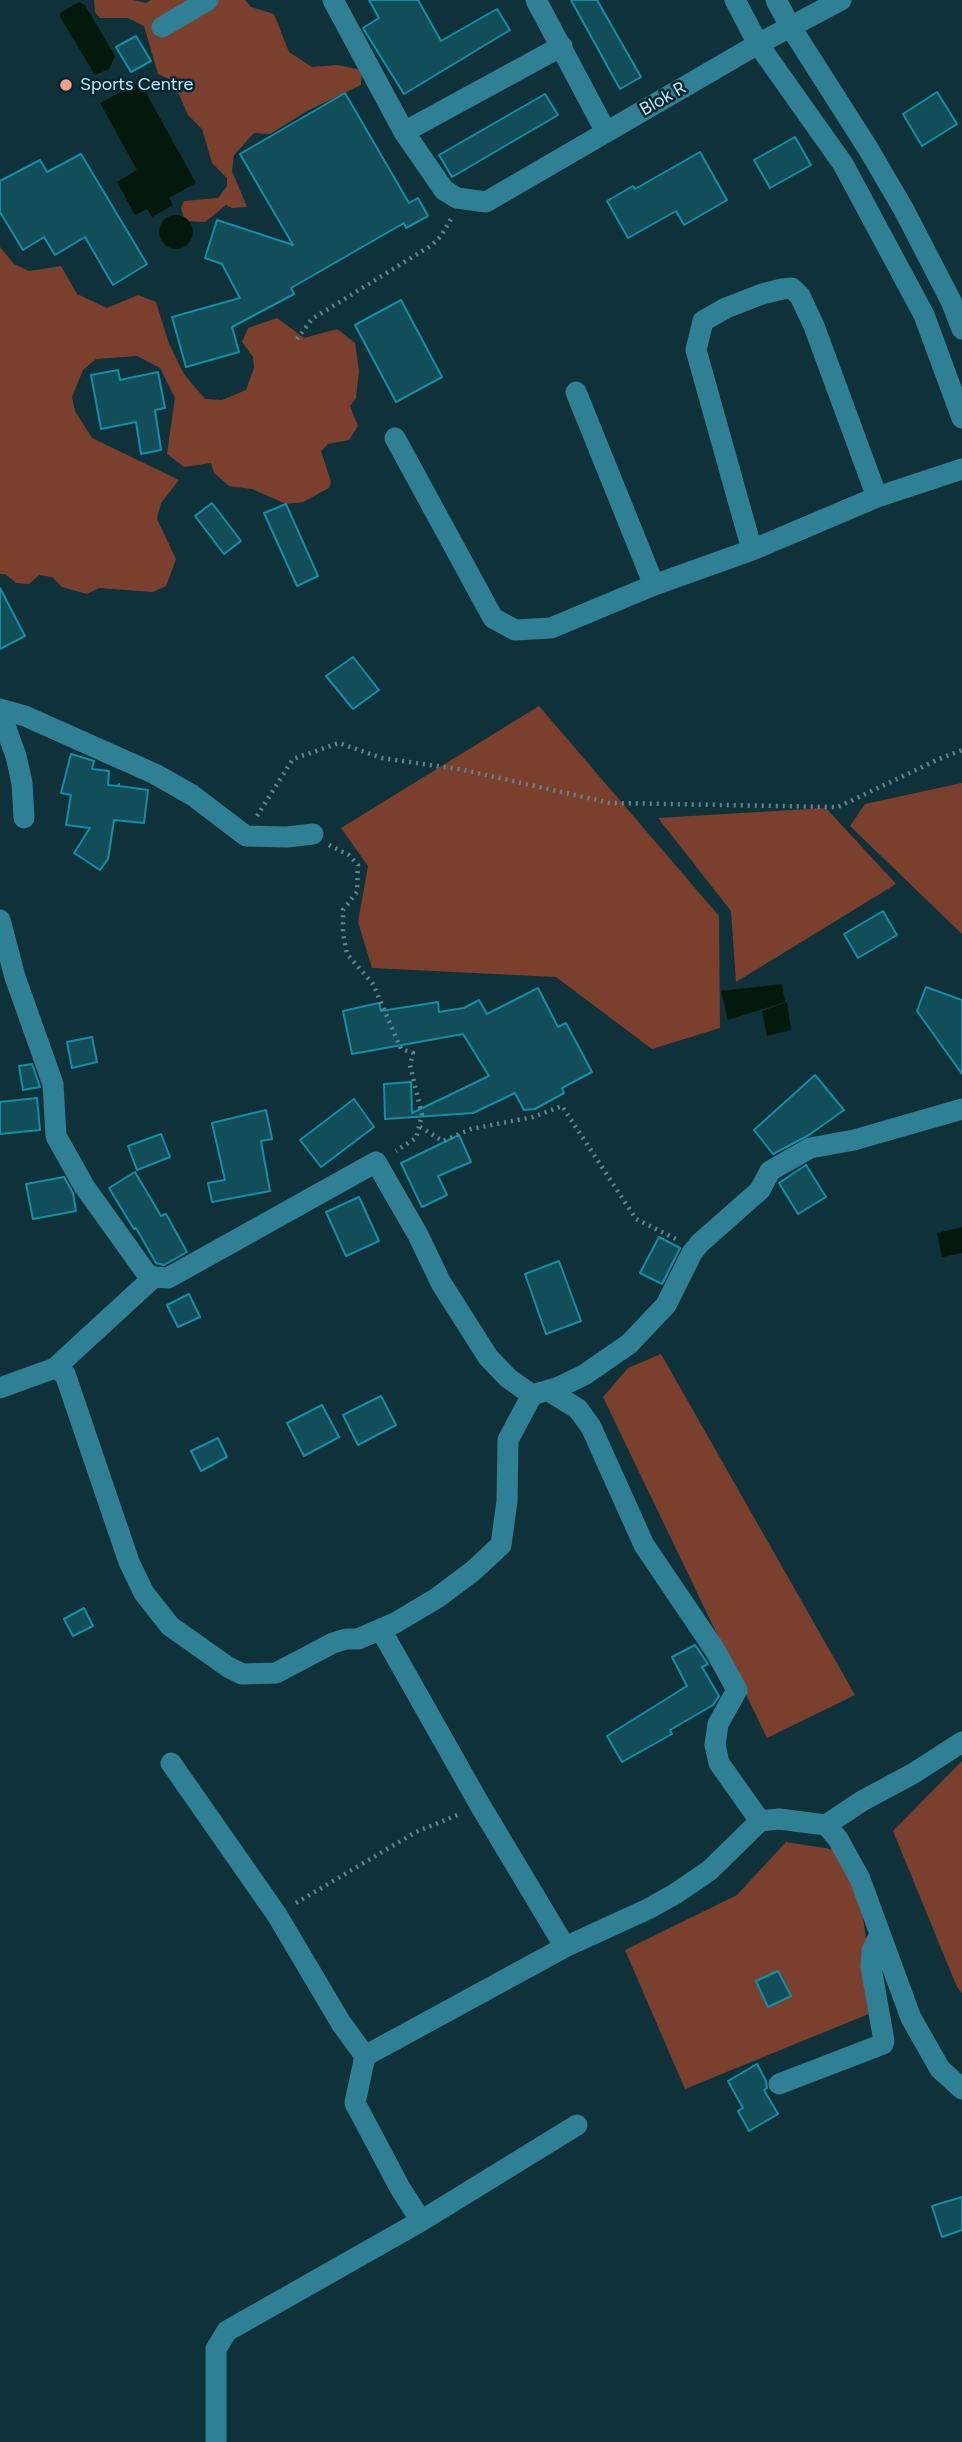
<!DOCTYPE html>
<style>
body{margin:0}
canvas{display:block;background:#0f3139}
</style>
<canvas width="962" height="2442"></canvas>
<script>
const c = document.querySelector('canvas').getContext('2d');
c.lineJoin = 'round';
function fillPath(path, color) {
  c.fillStyle = color;
  c.fill(path, 'evenodd');
}
function shape(rows) {
  const path = new Path2D();
  for (const r of rows) {
    if (r.length === 3) {
      path.moveTo(r[0] + r[2], r[1]);
      path.arc(r[0], r[1], r[2], 0, 2 * Math.PI);
      continue;
    }
    path.moveTo(r[0], r[1]);
    for (let i = 2; i < r.length; i += 2) path.lineTo(r[i], r[i + 1]);
  }
  return path;
}
function strokePath(path, color, width, dash) {
  c.strokeStyle = color;
  c.lineWidth = width;
  c.lineCap = dash ? 'butt' : 'round';
  c.setLineDash(dash || []);
  c.stroke(path);
}
function write(font, color, halo, rows, align = 'center') {
  c.font = font + ' Figtree,sans-serif';
  c.lineWidth = 5;
  c.setLineDash([]);
  c.textBaseline = 'middle';
  c.strokeStyle = halo;
  c.fillStyle = color;
  for (const [text, x, y, turn = 0] of rows) {
    c.save();
    c.translate(x, y);
    c.rotate((+turn || 0) * Math.PI / 180);
    c.textAlign = isNaN(turn) ? turn : align;
    if (halo) c.strokeText(text, 0, 0);
    c.fillText(text, 0, 0);
    c.restore();
  }
}
const green = shape([
 [94,0,133,0,146,3,151,0,245,0,251,7,274,14,289,52,312,67,337,65,362,70,361,85,307,111,270,134,254,133,234,155,232,171,247,207,232,208,226,205,205,222,185,221,181,208,184,201,218,198,227,186,227,178,212,163,202,129,188,115,173,81,158,74,144,26,128,18,100,18,95,12],
 [0,247,14,264,29,271,61,266,77,294,107,308,138,295,156,302,169,344,184,374,205,399,222,400,246,390,254,368,253,357,242,342,248,328,277,318,304,338,337,329,355,343,359,371,356,398,350,406,358,426,349,440,328,444,321,451,331,482,329,488,303,502,286,504,252,489,229,486,214,473,211,463,184,467,167,454,175,398,160,368,137,356,96,359,83,370,72,397,75,411,92,438,179,480,161,503,157,519,176,559,166,586,153,592,99,588,87,594,62,587,52,577,39,575,29,584,16,583,5,574,0,574],
 [539,706,719,916,720,1028,652,1049,556,977,372,968,358,922,368,866,341,828],
 [962,783,962,934,850,826,865,804],
 [826,808,896,884,736,982,731,911,658,818],
 [661,1354,855,1695,767,1738,603,1397,628,1368],
 [962,1761,962,1993,957,1987,893,1831],
 [786,1842,837,1850,862,1910,876,2011,685,2089,625,1950,737,1895]
]);
const water = shape([
 [79,2,85,5,115,56,109,69,95,75,60,17,60,13],
 [140,82,196,183,169,198,173,205,152,217,147,209,135,215,117,182,137,170,100,103],
 [176,232,17],
 [782,984,785,1002,728,1020,721,991],
 [787,1002,791,1030,767,1036,762,1011],
 [962,1227,962,1253,942,1257,937,1233]
]);
const building = shape([
 [369,0,418,0,441,41,497,9,510,30,404,94,363,28,379,18,369,0],
 [571,0,597,0,641,77,620,89,571,0],
 [136,36,151,61,131,72,116,47,136,36],
 [937,92,957,124,922,146,903,114,937,92],
 [345,93,409,203,418,198,428,216,406,228,404,223,291,288,294,294,232,327,239,352,186,367,172,317,240,298,222,264,205,258,217,220,293,245,240,154,345,93],
 [545,94,558,115,452,177,439,155,545,94],
 [795,137,811,165,770,188,754,160,795,137],
 [700,152,727,200,684,225,676,211,628,238,607,201,633,186,635,189,700,152],
 [81,154,147,264,113,285,85,237,55,255,44,237,23,250,0,212,0,181,40,160,47,172,81,154],
 [401,300,442,377,396,402,355,325,401,300],
 [118,370,120,380,158,372,165,408,155,410,161,450,141,454,136,422,101,429,91,375,118,370],
 [212,503,241,541,224,554,195,516,212,503],
 [286,504,318,576,297,586,264,513,286,504],
 [0,588,25,636,0,649,0,588],
 [353,657,379,690,353,709,326,676,353,657],
 [71,754,94,761,92,769,109,771,108,785,118,786,119,784,119,786,148,790,144,823,114,820,108,859,100,870,74,853,90,828,66,825,71,795,61,793,71,754],
 [883,911,897,935,858,958,844,934,883,911],
 [926,987,962,1000,962,1074,917,1011,926,987],
 [538,988,558,1027,566,1023,592,1072,562,1088,564,1093,535,1109,524,1110,515,1093,473,1113,385,1119,384,1084,411,1082,412,1113,489,1076,463,1034,352,1054,343,1011,379,1003,381,1011,438,1002,439,1012,464,1008,479,1000,487,1014,538,988],
 [92,1037,97,1062,72,1068,67,1042,92,1037],
 [32,1064,40,1087,23,1090,19,1066,32,1064],
 [815,1075,844,1110,809,1135,773,1154,754,1130,815,1075],
 [37,1098,40,1130,0,1134,0,1102,37,1098],
 [354,1099,374,1127,321,1167,300,1140,354,1099],
 [266,1110,272,1139,261,1141,270,1191,212,1202,208,1183,225,1180,212,1123,266,1110],
 [161,1134,170,1157,137,1170,128,1146,161,1134],
 [459,1135,471,1162,438,1176,447,1195,422,1207,401,1163,459,1135],
 [806,1165,826,1197,798,1214,779,1183,806,1165],
 [135,1172,161,1216,166,1214,187,1252,164,1265,156,1263,136,1228,134,1229,109,1188,135,1172],
 [64,1177,73,1193,76,1211,33,1219,26,1184,64,1177],
 [359,1197,379,1241,346,1256,326,1212,359,1197],
 [659,1237,680,1248,662,1284,640,1273,659,1237],
 [559,1261,581,1321,546,1334,525,1274,559,1261],
 [189,1294,200,1317,178,1327,167,1305,189,1294],
 [381,1396,396,1425,358,1445,343,1415,381,1396],
 [322,1405,339,1437,304,1456,287,1423,322,1405],
 [218,1438,227,1457,201,1471,191,1451,218,1438],
 [84,1608,93,1626,73,1636,64,1619,84,1608],
 [695,1645,708,1664,702,1667,719,1696,713,1705,670,1730,672,1734,622,1762,607,1736,687,1686,672,1657,695,1645],
 [778,1971,791,1996,768,2007,756,1981,778,1971],
 [757,2064,766,2081,767,2088,764,2090,778,2114,749,2131,738,2111,743,2108,728,2081,757,2064],
 [962,2197,962,2230,942,2237,932,2206,962,2197]
]);
const path = shape([
 [297,339,312,319,432,245,441,236,451,219],
 [257,816,293,759,339,743,382,758,464,770,610,803,838,807,939,759,962,750],
 [329,845,349,855,358,865,357,892,343,910,343,933,347,954,373,984,401,1049,413,1053,410,1065,422,1115,416,1138,396,1151],
 [420,1127,443,1141,471,1129,533,1117,562,1106,636,1219,676,1239],
 [296,1903,416,1832,460,1814]
]);
const minor = shape([
 [333,0,404,132,444,190,457,198,486,202,758,44,841,0],
 [536,0,606,132],
 [735,0,758,44,843,164,924,315,962,418],
 [776,0,790,26,869,150,904,210,951,301,962,329],
 [162,27,208,0],
 [404,132,562,46],
 [576,392,654,585],
 [395,438,493,618,515,630,551,628,654,585,752,550,877,497,962,469],
 [752,550,696,350,703,321,726,308,762,294,782,289,792,288,800,296,814,326,877,497],
 [0,709,25,716,155,774,192,795,246,836,287,837,313,834],
 [0,712,16,756,22,783,24,818],
 [0,920,15,977,53,1084,56,1136,84,1186,147,1274,154,1277,168,1278,376,1162,418,1235,441,1283,488,1357,508,1378,532,1395],
 [55,1368,65,1374,129,1562,144,1593,170,1626,228,1667,242,1674,276,1673,333,1643,346,1639,358,1639,395,1623,437,1598,473,1571,501,1545,507,1501,508,1440,532,1395,559,1387,584,1375,629,1344,666,1305,692,1253,700,1243,760,1190,770,1171,810,1148,854,1140,962,1109],
 [0,1388,55,1368,154,1277],
 [549,1391,578,1409,591,1427,644,1545,715,1650,737,1690,718,1724,715,1745,719,1763,760,1821],
 [381,1630,480,1805,565,1947],
 [171,1763,277,1915,341,2023,365,2056],
 [826,1825,862,1801,914,1773,962,1742],
 [779,2084,883,2044,884,2041,871,1967,872,1951,879,1936],
 [421,2221,577,2125],
 [216,2442,216,2349,227,2331,421,2221,400,2188,355,2103,365,2056,565,1947,648,1909,675,1894,710,1870,760,1821,779,1819,826,1825,838,1839,860,1879,911,2018,940,2069,962,2089]
]);
const markers = [
 [66,85,7,"#f49e86"]
];
const poiNames = [
 ["Sports Centre",80,85]
];
const streetNames = [
 ["Blok R",663,99,-30]
];
fillPath(green, '#7b3f2e');
fillPath(water, '#02180b');
fillPath(building, '#124d5a');
strokePath(building, '#128ea7', 2);
strokePath(path, '#5f8791', 4.5, [2, 5]);
strokePath(minor, '#2f8094', 21);
for (const [x, y, r, color] of markers) {
  const dot = new Path2D();
  dot.arc(x, y, r, 0, 2 * Math.PI);
  c.fillStyle = color;
  c.fill(dot);
  strokePath(dot, '#04272f', 2.5);
}
write('18px', '#bbeaf7', '#04272f', poiNames, 'left');
write('18px', '#bbeaf7', '#04272f', streetNames);
</script>
